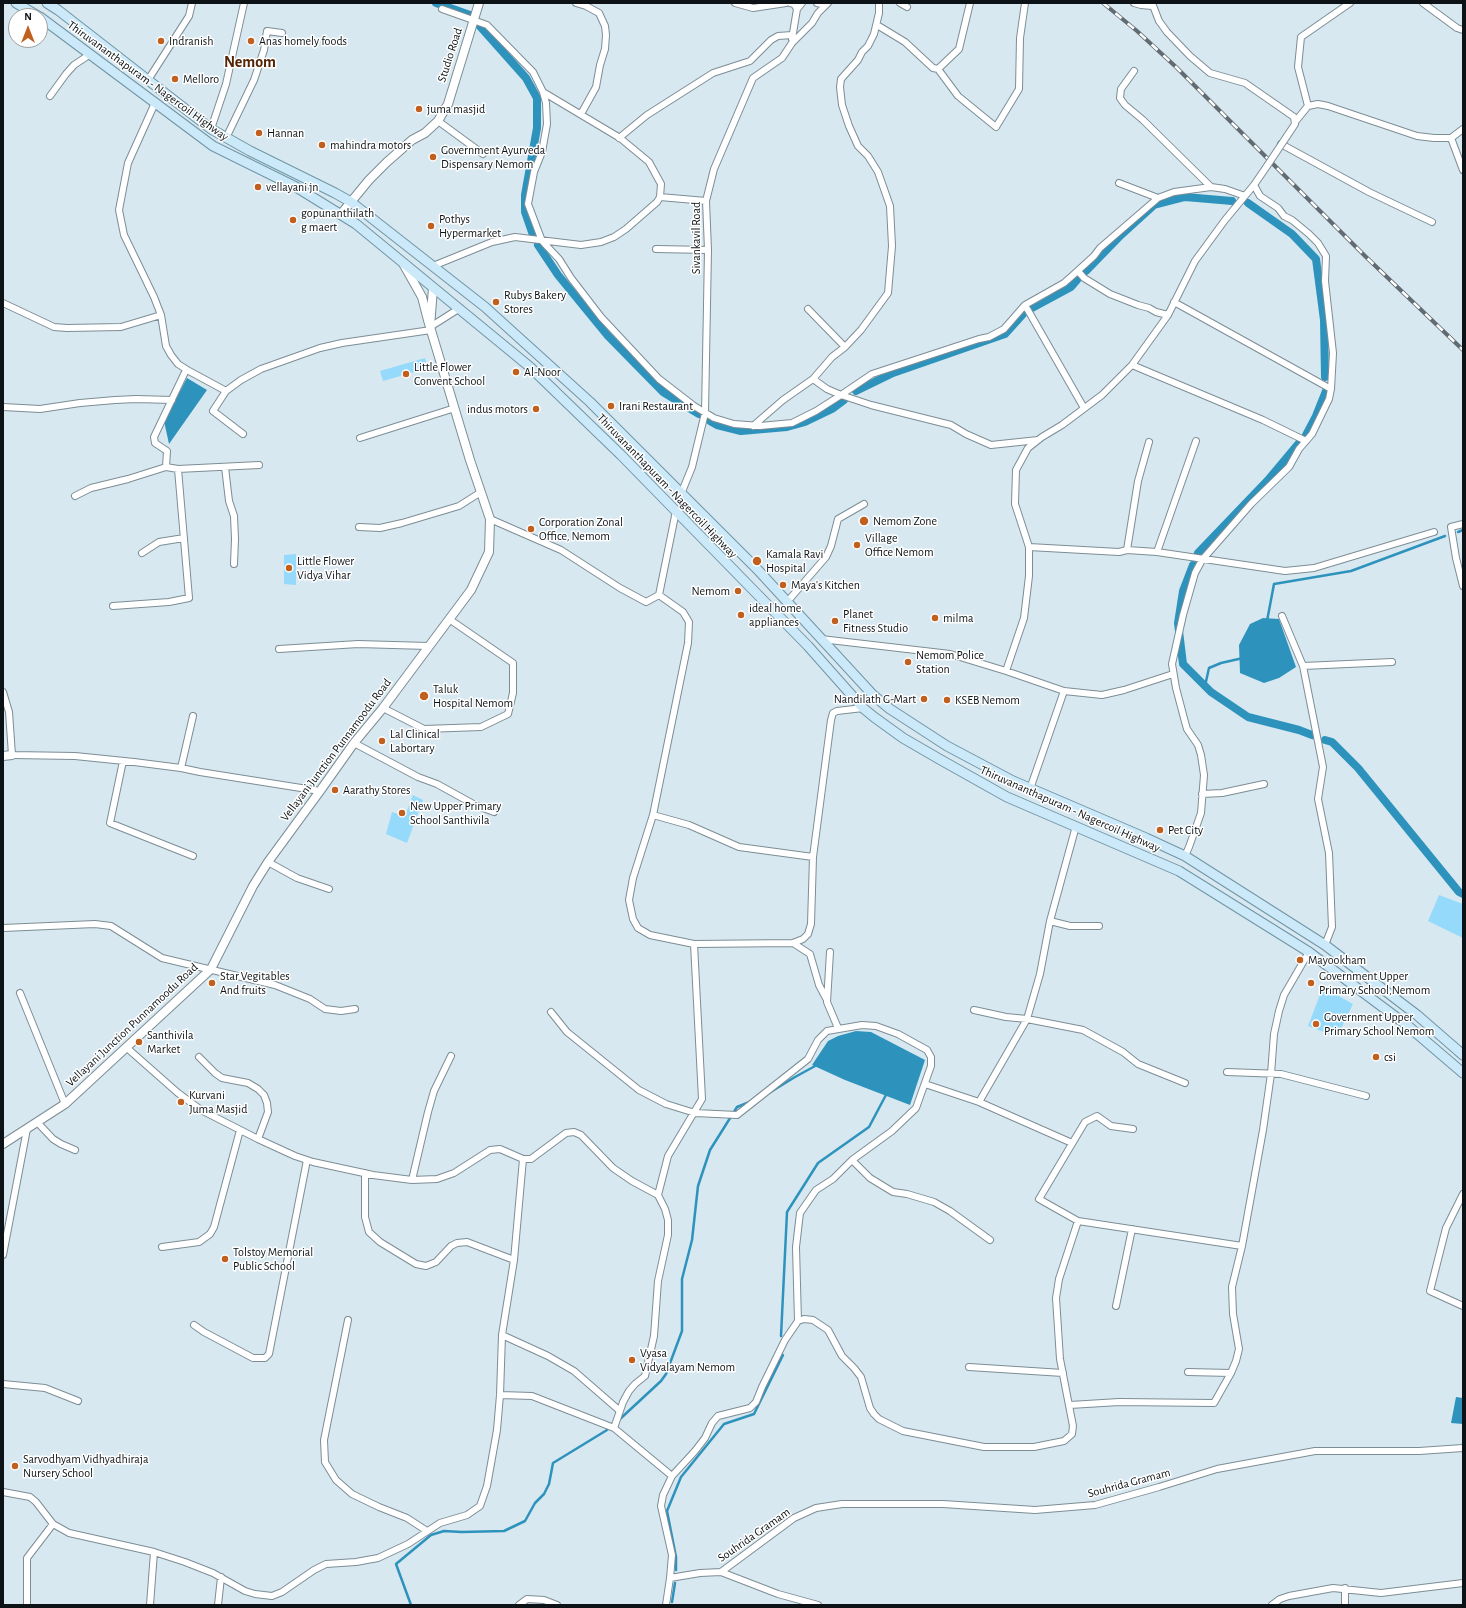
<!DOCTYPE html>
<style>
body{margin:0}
#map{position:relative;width:1466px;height:1608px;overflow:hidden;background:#d7e8f1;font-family:"Alegreya Sans",sans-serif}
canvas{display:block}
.frame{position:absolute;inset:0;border:4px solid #0c1215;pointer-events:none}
.north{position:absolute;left:8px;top:8px;width:40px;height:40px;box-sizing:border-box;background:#fff;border:1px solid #9ea0a1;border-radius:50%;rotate:0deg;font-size:11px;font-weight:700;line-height:16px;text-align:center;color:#0c1215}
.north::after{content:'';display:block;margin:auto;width:14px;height:18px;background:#c05f1e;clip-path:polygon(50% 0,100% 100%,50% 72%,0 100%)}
</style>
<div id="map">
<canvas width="1466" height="1608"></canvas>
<div class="frame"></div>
<div class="north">N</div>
</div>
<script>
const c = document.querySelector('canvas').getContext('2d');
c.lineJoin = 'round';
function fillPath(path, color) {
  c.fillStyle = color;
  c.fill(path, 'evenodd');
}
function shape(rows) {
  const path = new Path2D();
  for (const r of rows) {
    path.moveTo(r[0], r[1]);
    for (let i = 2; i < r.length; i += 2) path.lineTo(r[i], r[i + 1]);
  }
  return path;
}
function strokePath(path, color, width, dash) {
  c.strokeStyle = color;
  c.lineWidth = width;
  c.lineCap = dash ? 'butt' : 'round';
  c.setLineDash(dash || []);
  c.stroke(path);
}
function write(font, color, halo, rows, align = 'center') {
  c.font = font + ' "Alegreya Sans",sans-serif';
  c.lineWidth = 3;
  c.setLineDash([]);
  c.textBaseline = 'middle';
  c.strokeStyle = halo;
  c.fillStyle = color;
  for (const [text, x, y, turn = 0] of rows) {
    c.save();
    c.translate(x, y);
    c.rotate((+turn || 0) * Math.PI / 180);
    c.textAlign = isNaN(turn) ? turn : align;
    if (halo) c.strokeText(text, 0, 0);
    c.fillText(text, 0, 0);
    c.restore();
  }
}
const green = shape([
 [425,358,428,368,383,381,380,371],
 [296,554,296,585,284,584,284,555],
 [413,795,423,800,407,843,386,834,392,812,405,816],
 [1439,895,1463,904,1463,938,1428,921],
 [1323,987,1353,1004,1337,1037,1308,1026]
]);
const water = shape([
 [187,378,207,390,169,444,164,421],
 [1263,618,1279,619,1296,667,1279,678,1264,683,1240,673,1239,645,1250,624],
 [856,1031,871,1032,925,1060,910,1105,845,1080,812,1065,828,1041,838,1036],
 [1456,1397,1463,1398,1463,1424,1451,1423]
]);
const stream = shape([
 [1458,532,1463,530],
 [1267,621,1274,584,1351,571,1445,536],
 [1205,686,1209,668,1221,663,1243,658],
 [769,1093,795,1077,817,1065],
 [781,1336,787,1212,818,1163,869,1127,887,1093],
 [620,1419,661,1381,666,1374,682,1331,682,1279,692,1240,698,1186,710,1150,737,1107,752,1101],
 [676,1570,676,1557,667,1511,681,1477,724,1424,754,1414,783,1355],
 [672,1602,675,1583],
 [411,1605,396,1564,431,1535,444,1531,462,1532,504,1531,525,1521,535,1503,544,1494,549,1484,553,1463,607,1430]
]);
const canal = shape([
 [436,3,470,15],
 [478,24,526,78,537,98,537,128,525,195,525,212,534,238],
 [1248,203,1292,234,1316,259,1324,320,1325,377],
 [538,245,558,275,608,336,663,392,699,414],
 [1086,271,1121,235,1154,205,1185,197,1232,201],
 [1032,308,1071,287,1077,280],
 [856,391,893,373,1005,334,1023,314],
 [710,421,717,425,741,431,787,427,805,422,832,409,844,400],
 [1306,435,1316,416,1326,391],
 [1198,553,1268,480,1299,443],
 [1193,565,1183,591,1178,623,1183,664,1211,692,1248,717,1299,730,1312,735],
 [1325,740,1332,742,1358,768,1459,892,1463,894]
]);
const street = shape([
 [576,3,586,6,599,13,605,26,606,35,605,49,600,65,596,87,581,114],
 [735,3,753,8,786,3],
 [790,3,794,4,797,9,792,39],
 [817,3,826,5],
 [900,3,907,7],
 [1134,3,1141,5,1152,6],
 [1152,3,1159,21,1167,32,1190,56,1210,73,1245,83,1294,117,1295,124,1287,136],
 [1423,3,1457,28,1463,30],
 [442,9,487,25,533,72,543,92,546,103,547,124,542,152,534,172,528,204,542,241,559,259,571,278,601,317,659,379,694,406,714,418,734,424,760,426,792,423,816,411,841,395,827,389,813,379,832,357,845,347,861,330,888,293,892,246,890,206,878,172,868,156,858,146,849,126,842,105,840,87,841,79,858,60,862,52,868,46,874,34,879,13,879,3],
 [797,9,802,3],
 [877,25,905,42,933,68,938,69,959,49,970,3],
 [938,69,958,96,996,127,1019,89,1020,38,1025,3],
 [1134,71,1121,89,1120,98,1125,105,1143,120,1211,187],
 [148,80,189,16,192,3],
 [50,96,66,74,74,65,89,55],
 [155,103,128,163,119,210,124,235,154,297,161,315,166,346,171,355,178,364,189,371,226,391],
 [1308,106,1298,67,1301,37,1350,3],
 [438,121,483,154],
 [1295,122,1308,106,1318,104,1328,106,1417,136,1434,138,1451,138,1463,129],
 [211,129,226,84,244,3],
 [226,138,254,80,264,50,267,31,282,33],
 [619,138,647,115,713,73,750,61,771,40,778,36,792,35],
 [1451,138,1463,170],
 [1281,144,1369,192,1432,222],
 [1119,183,1158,198],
 [660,197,706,201],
 [656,249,708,250],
 [433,266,492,242,515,237,581,245,601,242,614,237,626,229,657,202,660,197,661,184,649,162,620,138,543,92],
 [1078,271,1084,278,1110,294,1138,305,1149,308,1156,312,1168,315],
 [1174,302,1331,389],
 [3,303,54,327,67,328,121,327,161,315],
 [1025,305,1084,408],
 [808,309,845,347],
 [430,327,460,308],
 [1132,365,1263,420,1306,441],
 [186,370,154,437,155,443,167,451,166,467,178,469,259,465],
 [3,407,40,409,80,403,115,400,136,399,172,400],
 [753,426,783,400,813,379],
 [243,434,213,411,226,391,241,380,261,369,320,348,342,343,431,330],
 [360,438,455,408],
 [1038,440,991,445,966,434,951,425,871,405,841,395,872,374,979,339,989,337,1004,329,1025,305,1064,283,1072,276,1094,256,1100,248,1158,198,1174,192,1211,187,1225,189,1245,196],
 [225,467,229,501,234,516,235,539,234,564],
 [681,494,692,467,705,413,708,250,706,201,714,169,753,78,782,58,792,43,812,23,818,13,828,3],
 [75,496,91,488,128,479,166,467],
 [490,519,561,550,620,588,646,602,659,595,676,511],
 [1463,524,1451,527,1456,558,1463,586],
 [359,527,380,528,402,523,459,506,481,492],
 [1029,547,1119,552,1127,550,1157,552,1285,571,1314,568,1434,532],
 [1127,550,1138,481,1149,442],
 [1157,552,1196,441],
 [142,553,159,542,184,538],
 [659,595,683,612,689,622,688,643,653,815,633,878,629,900,633,919,638,928,650,935,694,944,793,943,803,939,808,934,811,924,813,857,831,720,833,713,837,711,863,708],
 [787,602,826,557,831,546,838,519,864,504],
 [113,606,169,602,189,598,178,469],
 [1282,616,1303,666,1323,767,1318,799,1329,853,1332,927,1325,945],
 [821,639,950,654,1006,671,1064,691,1102,695,1124,690,1173,674],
 [279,649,358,644,428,646],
 [1303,666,1392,662],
 [1006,671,1024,618,1029,576,1029,547,1015,504,1016,470,1028,448,1042,437,1062,425,1102,395,1132,365,1168,315,1195,261,1225,220,1254,185,1267,166],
 [3,692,9,712,12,755,75,756,134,762,181,768,200,772,320,791],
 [383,708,424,729,481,727,508,714,513,693,513,663,449,619],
 [354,743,418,777,437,784,475,805,494,812],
 [123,761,110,823,193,856],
 [181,768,193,716],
 [1030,789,1064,691],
 [1202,794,1222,793,1264,784],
 [653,815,689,825,739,847,813,857],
 [1185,856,1189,847,1201,813,1204,775,1201,755,1198,745,1187,729,1185,722,1176,688,1172,664,1183,615,1195,573,1202,560,1251,504,1289,467,1299,449,1312,434,1329,399,1331,389,1333,353,1325,281,1326,256,1318,243,1309,234,1292,220,1284,216,1278,208,1260,196,1254,185],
 [268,862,297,878,329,889],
 [1050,921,1070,926,1099,926],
 [3,928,95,924,111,926,162,958,275,985,310,999,325,1009,341,1011,355,1009],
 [793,943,810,954,819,985,827,1000],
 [830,952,827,1002,838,1028],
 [20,993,65,1104],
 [974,1010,1006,1017,1027,1019,1083,1030,1123,1052,1138,1064,1185,1083],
 [551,1012,567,1032,639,1090,666,1104,695,1113,737,1115,808,1059,818,1040,827,1031,862,1025,876,1026,898,1034,927,1050,931,1057,931,1066,916,1108,892,1131,852,1160,833,1179,816,1190,800,1213,796,1247,798,1321],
 [127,1048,178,1093,201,1110,258,1139,295,1156,313,1162,373,1175,412,1180,437,1179,454,1173,490,1150,500,1149,523,1159,531,1159,566,1133,574,1132,581,1135,613,1168,632,1181,658,1195],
 [199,1057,215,1073,222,1078,248,1083,258,1089,264,1095,267,1103,268,1112,258,1139],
 [1227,1072,1281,1074,1366,1096],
 [925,1084,979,1102,1027,1019,1040,974,1050,921,1076,826],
 [979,1102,1072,1143],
 [37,1122,53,1139,61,1144,75,1150],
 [1133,1129,1111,1126,1097,1116,1085,1122,1039,1199,1078,1221,1242,1246],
 [852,1160,870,1178,893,1192,907,1194,934,1202,950,1211,990,1240],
 [365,1173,365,1217,369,1232,380,1242,416,1264,426,1266,436,1262,451,1246,457,1243,467,1242,514,1260],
 [412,1180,428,1112,434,1091,451,1056],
 [1463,1194,1446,1228,1430,1291,1463,1306],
 [162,1247,199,1242,210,1234,214,1227,240,1130],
 [3,1255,27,1129],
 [1116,1306,1132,1229],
 [348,1320,324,1440,325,1462,336,1480,352,1494,379,1507,407,1518,427,1531],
 [194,1325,204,1332,253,1358,265,1358,269,1354,307,1160],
 [502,1335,548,1356,574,1371,620,1411],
 [969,1367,1063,1373],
 [1188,1372,1231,1373],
 [3,1384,45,1388,78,1401],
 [500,1395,532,1396,614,1428,672,1476,663,1495,661,1506,672,1555,670,1578,666,1605],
 [1070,1405,1119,1402,1214,1403,1231,1373,1236,1361,1239,1349,1233,1314,1232,1287,1242,1246,1263,1130,1271,1074,1274,1034,1279,1011,1284,995,1309,952],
 [614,1428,623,1402,629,1391,635,1384,645,1376,654,1336,658,1281,668,1235,668,1220,665,1209,658,1195,668,1156,702,1099,694,944],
 [672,1476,695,1451,705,1438,712,1423,718,1416,750,1408,756,1402,762,1387,785,1340,798,1321,804,1319,813,1320,828,1330,842,1356,854,1368,861,1377,870,1408,874,1414,879,1419,903,1431,984,1447,1034,1447,1064,1441,1072,1434,1073,1426,1060,1359,1056,1298,1059,1279,1078,1221],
 [3,1492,30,1497,36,1502,53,1524,69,1533,154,1552,185,1562,213,1573,245,1591,255,1594,272,1596,282,1592,314,1570,326,1564,356,1562,378,1558,408,1544,440,1523,467,1515,480,1506,487,1486,497,1430,500,1395,502,1335,514,1260,523,1159],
 [721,1572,794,1518,816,1508,842,1504,943,1504,1035,1510,1095,1505,1159,1487,1217,1469,1315,1451,1419,1451,1463,1448],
 [670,1578,700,1573,721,1572,778,1594,818,1605],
 [1345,1588,1345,1605],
 [27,1605,27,1558,53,1524],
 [150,1605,154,1552],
 [218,1605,221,1577],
 [519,1605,527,1599,544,1600,557,1605],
 [1272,1605,1280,1599,1289,1596,1333,1588,1381,1593,1463,1583]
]);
const secondary = shape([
 [341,214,369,180,387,162,412,140,425,133,438,121,448,104,479,3],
 [404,265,422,297,429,324],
 [3,756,12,755],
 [3,1144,65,1104,211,969,253,886,268,862,320,791,354,743,383,708,471,590,489,552,490,519,470,460,430,327,433,288]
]);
const primary = shape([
 [16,3,38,16],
 [47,3,58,10,211,129,250,151,335,193,351,202,485,307,590,402,757,569,873,695,890,709,947,746,1013,781,1146,838,1185,856,1325,945,1417,1015,1463,1055],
 [40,17,213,146,296,187,356,224,530,367,621,455,808,646,863,708,874,717,903,738,941,760,1007,797,1179,871,1309,952,1408,1026,1463,1073]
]);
const rail = shape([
 [1103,3,1137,31,1176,67,1365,256,1463,350]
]);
const streetBridge = shape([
 [1267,166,1287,136]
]);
const markers = [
 [161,41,4,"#c05f1e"],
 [251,41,4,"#c05f1e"],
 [175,79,4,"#c05f1e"],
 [419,109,4,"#c05f1e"],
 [259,133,4,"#c05f1e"],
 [322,145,4,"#c05f1e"],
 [433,157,4,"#c05f1e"],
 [258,187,4,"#c05f1e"],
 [293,220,4,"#c05f1e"],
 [431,226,4,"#c05f1e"],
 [496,302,4,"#c05f1e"],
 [516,372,4,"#c05f1e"],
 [406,374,4,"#c05f1e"],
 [611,406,4,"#c05f1e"],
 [536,409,4,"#c05f1e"],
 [864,521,5,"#c05f1e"],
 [531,529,4,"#c05f1e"],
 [857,545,4,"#c05f1e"],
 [757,561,5,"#c05f1e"],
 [289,568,4,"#c05f1e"],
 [783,585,4,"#c05f1e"],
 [738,591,4,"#c05f1e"],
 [741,615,4,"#c05f1e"],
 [935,618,4,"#c05f1e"],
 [835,621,4,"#c05f1e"],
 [908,662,4,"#c05f1e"],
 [424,696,5,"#c05f1e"],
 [924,699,4,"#c05f1e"],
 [947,700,4,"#c05f1e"],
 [382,741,4,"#c05f1e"],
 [335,790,4,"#c05f1e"],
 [402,813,4,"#c05f1e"],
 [1160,830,4,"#c05f1e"],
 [1300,960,4,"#c05f1e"],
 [212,983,4,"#c05f1e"],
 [1311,983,4,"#c05f1e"],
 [1316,1024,4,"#c05f1e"],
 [139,1042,4,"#c05f1e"],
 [1376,1057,4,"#c05f1e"],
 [181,1102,4,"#c05f1e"],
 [225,1259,4,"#c05f1e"],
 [632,1360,4,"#c05f1e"],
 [15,1466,4,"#c05f1e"]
];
const poiNames = [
 ["Indranish",169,41],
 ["Anas homely foods",259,41],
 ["Melloro",183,79],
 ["juma masjid",427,109],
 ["Hannan",267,133],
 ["mahindra motors",330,145],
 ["Government Ayurveda",441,150],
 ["Dispensary Nemom",441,164],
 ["vellayani jn",266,187],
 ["gopunanthilath",301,213],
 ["g maert",301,227],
 ["Pothys",439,219],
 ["Hypermarket",439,233],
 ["Rubys Bakery",504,295],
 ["Stores",504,309],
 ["Little Flower",414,367],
 ["Convent School",414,381],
 ["Al-Noor",524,372],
 ["Irani Restaurant",619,406],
 ["indus motors",528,409,"right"],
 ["Nemom Zone",873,521],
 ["Corporation Zonal",539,522],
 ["Office, Nemom",539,536],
 ["Village",865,538],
 ["Office Nemom",865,552],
 ["Kamala Ravi",766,554],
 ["Hospital",766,568],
 ["Little Flower",297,561],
 ["Vidya Vihar",297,575],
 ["Maya's Kitchen",791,585],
 ["Nemom",730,591,"right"],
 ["ideal home",749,608],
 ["appliances",749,622],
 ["Planet",843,614],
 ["Fitness Studio",843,628],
 ["milma",943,618],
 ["Nemom Police",916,655],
 ["Station",916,669],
 ["Taluk",433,689],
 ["Hospital Nemom",433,703],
 ["Nandilath G-Mart",916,699,"right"],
 ["KSEB Nemom",955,700],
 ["Lal Clinical",390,734],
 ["Labortary",390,748],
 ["Aarathy Stores",343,790],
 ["New Upper Primary",410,806],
 ["School Santhivila",410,820],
 ["Pet City",1168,830],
 ["Mayookham",1308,960],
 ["Star Vegitables",220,976],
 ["And fruits",220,990],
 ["Government Upper",1319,976],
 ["Primary School,Nemom",1319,990],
 ["Government Upper",1324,1017],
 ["Primary School Nemom",1324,1031],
 ["Santhivila",147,1035],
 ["Market",147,1049],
 ["csi",1384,1057],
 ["Kurvani",189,1095],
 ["Juma Masjid",189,1109],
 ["Tolstoy Memorial",233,1252],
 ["Public School",233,1266],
 ["Vyasa",640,1353],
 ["Vidyalayam Nemom",640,1367],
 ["Sarvodhyam Vidhyadhiraja",23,1459],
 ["Nursery School",23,1473]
];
const streetNames = [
 ["Studio Road",450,55,-72],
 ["Thiruvananthapuram - Nagercoil Highway",148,81,36],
 ["Sivankavil Road",696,238,-90],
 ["Thiruvananthapuram - Nagercoil Highway",667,486,46],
 ["Vellayani Junction Punnamoodu Road",336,750,-53],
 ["Thiruvananthapuram - Nagercoil Highway",1070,809,24],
 ["Vellayani Junction Punnamoodu Road",132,1025,-43],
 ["Souhrida Gramam",1129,1483,-15],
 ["Souhrida Gramam",754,1535,-35]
];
const districtNames = [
 ["Nemom",250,62]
];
fillPath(green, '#95dafa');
fillPath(water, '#2e93bc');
strokePath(stream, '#2e93bc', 2.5);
strokePath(canal, '#2e93bc', 8);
strokePath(street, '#7d8d95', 8);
strokePath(secondary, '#7d8d95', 10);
strokePath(primary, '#7195a5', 11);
strokePath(street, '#fff', 6);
strokePath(secondary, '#fff', 8);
strokePath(primary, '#cbe9f8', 9);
strokePath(rail, '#616b71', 4);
strokePath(rail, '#fff', 2.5, [8]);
strokePath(streetBridge, '#7d8d95', 8, []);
strokePath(streetBridge, '#fff', 6);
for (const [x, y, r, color] of markers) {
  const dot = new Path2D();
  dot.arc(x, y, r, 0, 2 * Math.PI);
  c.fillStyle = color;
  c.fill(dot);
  strokePath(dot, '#fff', 1.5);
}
write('12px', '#0c1215', '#fff', poiNames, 'left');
write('12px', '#0c1215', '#fff', streetNames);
write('bold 16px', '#522405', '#fff', districtNames);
</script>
